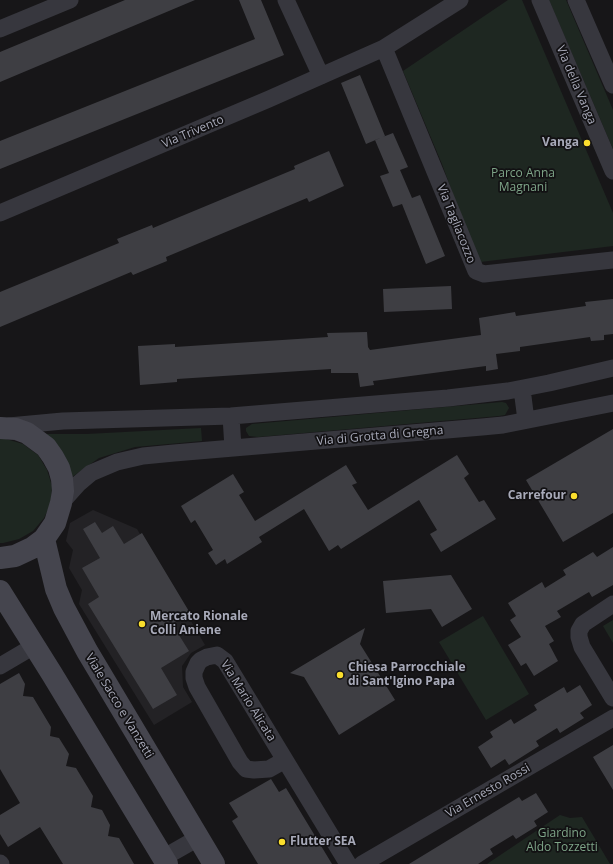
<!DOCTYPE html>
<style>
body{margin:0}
canvas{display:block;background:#171618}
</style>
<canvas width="613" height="864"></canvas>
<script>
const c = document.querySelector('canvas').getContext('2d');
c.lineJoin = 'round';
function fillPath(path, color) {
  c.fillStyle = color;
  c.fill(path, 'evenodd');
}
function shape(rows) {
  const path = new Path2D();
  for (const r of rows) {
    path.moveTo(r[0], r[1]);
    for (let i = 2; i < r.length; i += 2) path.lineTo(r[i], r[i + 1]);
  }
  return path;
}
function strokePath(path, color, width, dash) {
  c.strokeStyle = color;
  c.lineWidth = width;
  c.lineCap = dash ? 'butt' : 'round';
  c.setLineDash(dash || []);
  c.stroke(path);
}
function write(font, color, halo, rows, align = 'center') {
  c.font = font + ' "Open Sans",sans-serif';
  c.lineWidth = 3.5;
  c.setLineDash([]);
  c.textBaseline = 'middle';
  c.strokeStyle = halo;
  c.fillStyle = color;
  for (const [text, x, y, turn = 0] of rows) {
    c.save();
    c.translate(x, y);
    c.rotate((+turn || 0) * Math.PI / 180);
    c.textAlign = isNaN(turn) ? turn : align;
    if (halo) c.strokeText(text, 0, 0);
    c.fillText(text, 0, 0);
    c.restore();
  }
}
const built = shape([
 [93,510,137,529,205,645,191,653,182,666,183,687,192,702,154,725,79,604,82,590,69,568,73,550,66,541,70,523]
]);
const green = shape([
 [508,0,522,0,613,213,613,246,480,262,477,259,442,164,403,71],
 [549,0,566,0,613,110,613,149],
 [502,402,506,403,509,408,505,415,499,416,258,437,249,436,246,431,246,428,252,424],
 [201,428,202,441,135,447,99,458,72,477,37,434,87,434],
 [0,439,6,439,23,444,38,455,47,470,52,486,51,503,44,518,33,531,19,539,3,543,0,543],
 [483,616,529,694,486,720,439,642],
 [613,620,613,643,603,626],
 [560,815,570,818,582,817,610,864,487,864]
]);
const building = shape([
 [125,0,195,0,0,82,0,52],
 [239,0,261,0,284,55,0,169,0,141,255,39],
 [360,75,385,136,366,144,341,83],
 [393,133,408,167,400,170,412,198,420,195,445,256,426,264,402,204,393,207,380,176,389,173,375,140],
 [329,151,344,186,309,202,307,198,166,257,167,261,145,270,133,275,131,272,0,327,0,292,119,243,117,239,152,225,153,228,295,169,294,166],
 [451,286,452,309,384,312,383,289],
 [613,299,613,334,604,335,604,340,591,341,590,337,520,347,520,351,496,354,498,369,486,371,486,366,373,381,374,385,360,387,358,373,331,373,331,369,177,379,177,382,140,385,138,346,175,344,175,347,328,337,327,333,367,332,368,347,370,350,481,335,479,318,515,312,516,316,586,306,585,302],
 [613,429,613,513,563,542,526,480],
 [457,455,469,474,464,478,479,502,484,500,496,519,441,552,430,534,437,530,419,500,341,549,338,545,329,551,304,509,259,537,262,542,227,564,225,559,216,565,208,553,213,550,195,520,191,523,181,506,233,474,244,492,239,495,255,521,346,465,357,483,352,485,368,510],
 [95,522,102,533,113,526,124,544,142,533,190,613,172,624,189,651,161,668,177,695,153,709,88,604,99,597,82,568,100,558,83,529],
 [613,547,613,585,592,597,589,592,557,611,561,617,545,626,554,641,549,644,558,661,534,676,526,663,521,666,508,645,521,637,510,620,516,616,508,603,542,582,545,588,566,575,563,570,593,552,597,557],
 [451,575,472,609,442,627,431,609,386,613,383,581],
 [365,628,360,644,395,700,339,735,304,677,290,673],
 [19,673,25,684,23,696,33,697,51,727,50,736,59,738,69,754,66,766,76,768,93,796,91,807,102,810,110,825,108,836,119,838,134,864,63,864,40,827,8,847,0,834,0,815,20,803,0,769,0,684],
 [580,685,592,705,580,713,584,718,560,733,557,728,536,741,539,746,509,765,505,759,491,768,478,747,493,737,490,732,511,719,514,724,537,710,534,705,564,687,567,693],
 [613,745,613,790,593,757],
 [271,779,279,792,286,788,332,864,258,864,232,821,238,817,229,803],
 [536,793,548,812,534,821,537,826,516,839,513,835,490,849,493,854,478,864,409,864,519,797,522,801]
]);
const street = shape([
 [286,0,321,76],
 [540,0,613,171],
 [576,0,613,85],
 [0,29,70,0],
 [384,48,476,271,484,274,613,260],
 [0,213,269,99,384,48,460,0],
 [522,389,526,420],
 [231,416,233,448],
 [9,426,63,421,231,416,448,398,508,391,549,383,613,368],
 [61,503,78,484,91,473,117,462,143,456,174,453,482,427,503,425,613,403],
 [613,604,583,624,579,631,579,637,582,647,613,698],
 [0,666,34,646],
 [285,760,269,769,254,770,246,769,240,762,197,687,194,678,194,672,198,663,201,660,207,657,217,655,225,661,348,864],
 [163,858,198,838],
 [0,863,1,864],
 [362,864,613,718]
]);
const secondary = shape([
 [0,428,16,429,27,433,46,447,53,457,59,468,62,479,63,491,61,503,55,523,44,539,32,548,15,556,0,558],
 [44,539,56,589,64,608,87,651,214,864],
 [0,591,52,674,167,864]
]);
const markers = [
 [587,143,4,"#fade2d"],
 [574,496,4,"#fade2d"],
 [142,624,4,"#fade2d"],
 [340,675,4,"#fade2d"],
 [282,842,4,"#fade2d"]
];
const streetNames = [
 ["Via della Vanga",576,85,67],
 ["Via Trivento",193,132,-23],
 ["Via Tagliacozzo",456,224,68],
 ["Via di Grotta di Gregna",380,436,-5],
 ["Via Mario Alicata",248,701,58],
 ["Viale Sacco e Vanzetti",119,706,59],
 ["Via Ernesto Rossi",488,791,-30]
];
const poiNames = [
 ["Vanga",579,143,"right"],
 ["Carrefour",566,496,"right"],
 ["Mercato Rionale",150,617],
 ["Colli Aniene",150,631],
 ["Chiesa Parrocchiale",348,668],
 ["di Sant'Igino Papa",348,682],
 ["Flutter SEA",290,842]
];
const parkNames = [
 ["Parco Anna",523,174],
 ["Magnani",523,188],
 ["Giardino",562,834],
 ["Aldo Tozzetti",562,848]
];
fillPath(built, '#232225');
fillPath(green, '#1e2721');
fillPath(building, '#3e3e43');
strokePath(street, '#37373e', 17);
strokePath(secondary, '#45454e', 22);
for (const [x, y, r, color] of markers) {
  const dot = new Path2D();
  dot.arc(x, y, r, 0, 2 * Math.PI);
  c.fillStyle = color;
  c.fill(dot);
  strokePath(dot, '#121113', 1.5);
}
write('12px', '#a8aab9', '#121113', streetNames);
write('bold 12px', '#a8aab9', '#121113', poiNames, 'left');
write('12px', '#7ea588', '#121113', parkNames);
</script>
